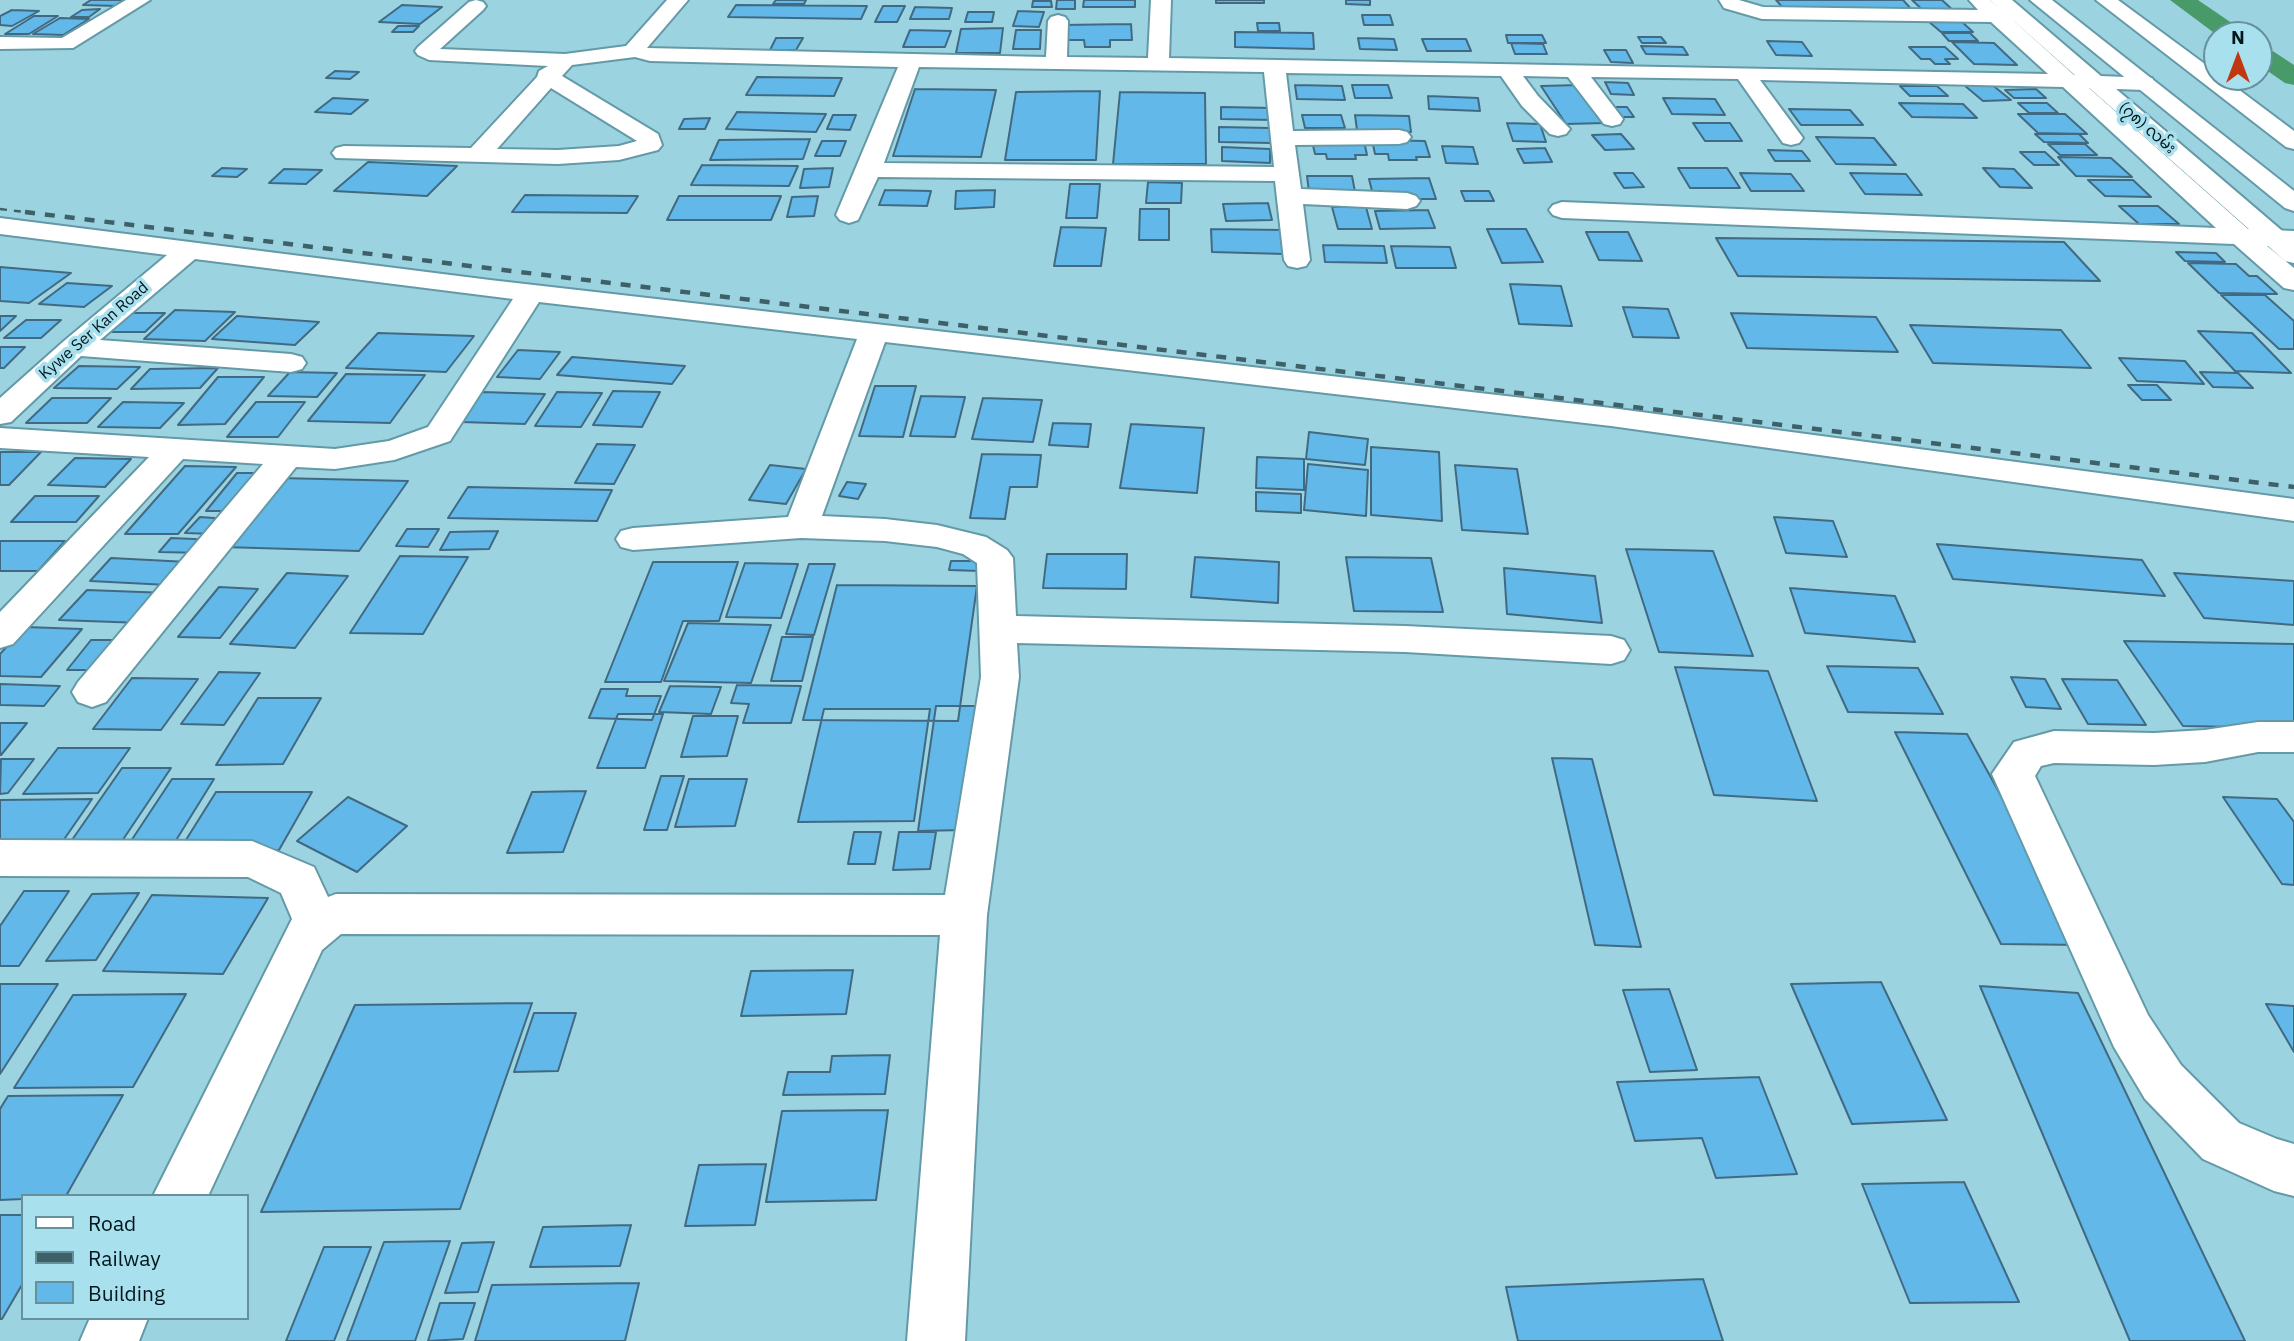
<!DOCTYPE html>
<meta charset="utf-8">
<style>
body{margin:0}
#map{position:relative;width:2294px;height:1341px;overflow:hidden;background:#9cd3e1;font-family:"IBM Plex Sans",sans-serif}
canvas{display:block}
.legend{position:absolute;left:21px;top:1194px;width:228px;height:126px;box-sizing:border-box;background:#a9e0ee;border:2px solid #66909a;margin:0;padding:9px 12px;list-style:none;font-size:21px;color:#02171c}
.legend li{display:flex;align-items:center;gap:14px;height:35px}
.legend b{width:35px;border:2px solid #66909a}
.north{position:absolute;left:2203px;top:21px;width:70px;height:70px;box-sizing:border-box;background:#a9e0ee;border:2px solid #66909a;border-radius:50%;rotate:0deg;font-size:19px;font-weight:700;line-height:28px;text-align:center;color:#02171c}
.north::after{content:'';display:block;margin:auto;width:24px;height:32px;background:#c13810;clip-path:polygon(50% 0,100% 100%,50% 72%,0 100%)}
</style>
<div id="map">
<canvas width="2294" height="1341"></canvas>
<ul class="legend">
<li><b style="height:9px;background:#fff"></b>Road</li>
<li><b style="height:9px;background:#3e6068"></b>Railway</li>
<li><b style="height:19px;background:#61b8e9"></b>Building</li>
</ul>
<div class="north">N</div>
</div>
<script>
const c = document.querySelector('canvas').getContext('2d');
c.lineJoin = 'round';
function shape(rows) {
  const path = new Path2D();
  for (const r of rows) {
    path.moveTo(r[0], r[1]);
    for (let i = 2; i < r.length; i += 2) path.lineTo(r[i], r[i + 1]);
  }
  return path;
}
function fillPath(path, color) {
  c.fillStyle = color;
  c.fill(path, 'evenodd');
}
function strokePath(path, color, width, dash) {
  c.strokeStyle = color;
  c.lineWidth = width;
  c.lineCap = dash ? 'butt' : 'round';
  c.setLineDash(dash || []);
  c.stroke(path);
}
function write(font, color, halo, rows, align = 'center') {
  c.font = font + ' "IBM Plex Sans","Noto Sans Myanmar",sans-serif';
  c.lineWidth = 7;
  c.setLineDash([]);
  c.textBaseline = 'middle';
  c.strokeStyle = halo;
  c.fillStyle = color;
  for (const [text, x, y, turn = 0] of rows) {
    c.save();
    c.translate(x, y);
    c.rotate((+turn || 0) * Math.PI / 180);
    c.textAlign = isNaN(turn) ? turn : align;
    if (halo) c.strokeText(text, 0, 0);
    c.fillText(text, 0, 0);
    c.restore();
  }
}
const canal = shape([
 [2170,0,2198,0,2242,30,2246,35,2217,35,2170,0],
 [2259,45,2268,48,2294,65,2294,85,2285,83,2259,65,2259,45]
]);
const building = shape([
 [91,0,128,0,117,6,83,5,91,0],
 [776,0,806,0,804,4,773,4,776,0],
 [1057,0,1075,0,1075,9,1056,9,1057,0],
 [1084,0,1135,0,1135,7,1083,7,1084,0],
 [1216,0,1264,0,1264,3,1216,3,1216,0],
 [1346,0,1370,0,1370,5,1346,4,1346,0],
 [1776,0,1903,0,1913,11,1784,9,1776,0],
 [1912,0,1942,0,1957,14,1927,14,1912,0],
 [1033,1,1051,1,1052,7,1032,7,1033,1],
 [402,5,442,7,420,24,379,22,402,5],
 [736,5,867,6,861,19,728,17,736,5],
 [883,6,905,6,897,22,875,22,883,6],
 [915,7,952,8,949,19,910,19,915,7],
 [100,9,89,17,71,17,82,10,100,9],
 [12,10,39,11,12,26,0,25,0,16,12,10],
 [1018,11,1044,12,1039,27,1013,26,1018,11],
 [968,12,994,12,992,22,965,22,968,12],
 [1362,15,1390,15,1393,25,1364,25,1362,15],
 [34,16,58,16,29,34,5,34,34,16],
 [60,18,89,19,63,35,33,34,60,18],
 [1928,21,1961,21,1973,32,1941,32,1928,21],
 [1257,23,1279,23,1280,31,1258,31,1257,23],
 [1131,24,1132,40,1110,40,1110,47,1085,47,1084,40,1061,40,1062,25,1131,24],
 [398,26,419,26,413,32,392,32,398,26],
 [1003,28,1000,53,956,53,961,29,1003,28],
 [910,30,951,31,945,47,903,47,910,30],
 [1016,30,1041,30,1040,49,1013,49,1016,30],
 [1235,32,1313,33,1314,49,1235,47,1235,32],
 [1942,33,1970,33,1978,41,1949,41,1942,33],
 [1506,35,1542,35,1546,43,1508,43,1506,35],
 [1638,37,1661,37,1666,43,1642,43,1638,37],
 [776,38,803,38,796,50,770,50,776,38],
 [1358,38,1394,39,1397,50,1360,49,1358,38],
 [1422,39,1466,39,1471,51,1427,51,1422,39],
 [1767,41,1802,42,1812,56,1776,55,1767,41],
 [1952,42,1994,43,2017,65,1974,64,1952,42],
 [1511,43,1543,44,1547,54,1515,54,1511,43],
 [1641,46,1683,47,1688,55,1646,54,1641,46],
 [1909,47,1945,47,1958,59,1945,59,1950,64,1935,64,1930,59,1921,59,1909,47],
 [1604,50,1626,50,1633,63,1611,62,1604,50],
 [335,71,359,72,350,79,326,78,335,71],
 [757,77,842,78,834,96,746,95,757,77],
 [1605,82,1628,83,1634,95,1611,94,1605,82],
 [1991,84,2011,100,1983,101,1964,85,1991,84],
 [1295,85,1342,86,1345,100,1297,99,1295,85],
 [1352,85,1388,85,1392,98,1355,98,1352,85],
 [1580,85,1606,123,1566,124,1541,86,1580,85],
 [1900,86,1937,86,1948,96,1910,96,1900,86],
 [915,89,996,90,981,157,893,156,915,89],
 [2036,89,2046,98,2014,98,2005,90,2036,89],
 [1100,91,1096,160,1005,160,1016,92,1100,91],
 [1120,92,1205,93,1206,164,1113,164,1120,92],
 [1428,96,1478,98,1480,111,1429,109,1428,96],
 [333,98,368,100,351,114,315,112,333,98],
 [1663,98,1715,99,1725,115,1672,114,1663,98],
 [1899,103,1963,104,1977,118,1912,117,1899,103],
 [2018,103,2047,103,2058,113,2029,113,2018,103],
 [1221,107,1273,108,1273,120,1221,119,1221,107],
 [1610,107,1627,107,1634,117,1617,117,1610,107],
 [1789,109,1850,110,1863,125,1801,125,1789,109],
 [737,112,826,114,816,132,726,129,737,112],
 [2018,114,2065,114,2087,134,2038,133,2018,114],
 [833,115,856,115,850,130,827,129,833,115],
 [1302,115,1341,115,1345,128,1305,128,1302,115],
 [1355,115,1409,116,1411,132,1357,130,1355,115],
 [710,118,705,129,679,129,684,119,710,118],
 [1507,123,1540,124,1546,142,1513,141,1507,123],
 [1693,123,1730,123,1742,141,1705,141,1693,123],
 [1219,127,1270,128,1271,143,1219,142,1219,127],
 [1621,134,1634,149,1605,150,1592,135,1621,134],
 [2035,134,2079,134,2088,143,2044,142,2035,134],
 [1816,137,1874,138,1896,165,1836,164,1816,137],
 [810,139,803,159,710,160,719,140,810,139],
 [1372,140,1425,141,1430,157,1416,157,1417,160,1389,160,1388,154,1375,154,1372,140],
 [822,141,846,141,840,156,815,156,822,141],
 [1312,141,1364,141,1367,155,1355,155,1356,159,1327,159,1326,154,1315,154,1312,141],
 [2048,144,2085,144,2097,155,2060,155,2048,144],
 [1442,146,1473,147,1478,164,1446,163,1442,146],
 [1222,147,1270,149,1270,163,1222,161,1222,147],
 [1545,148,1552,162,1524,163,1517,149,1545,148],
 [1768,150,1802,151,1810,161,1775,161,1768,150],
 [2020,152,2045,152,2059,165,2034,165,2020,152],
 [2058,157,2111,158,2132,177,2076,176,2058,157],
 [368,162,457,166,427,196,334,191,368,162],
 [702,165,798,166,789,186,691,185,702,165],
 [222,168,247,169,237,177,212,176,222,168],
 [833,168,829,187,800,188,804,169,833,168],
 [1678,168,1727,168,1740,188,1690,188,1678,168],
 [1983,168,2014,169,2032,188,2000,187,1983,168],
 [284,169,322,170,306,184,269,183,284,169],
 [1614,173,1633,173,1644,187,1624,188,1614,173],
 [1740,173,1791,174,1804,191,1751,191,1740,173],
 [1850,173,1906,174,1922,195,1865,194,1850,173],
 [1307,176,1352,176,1355,192,1309,192,1307,176],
 [1429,178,1436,199,1374,199,1369,179,1429,178],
 [2088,180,2133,180,2151,197,2105,196,2088,180],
 [1148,182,1182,183,1181,203,1146,203,1148,182],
 [1070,184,1100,184,1097,218,1066,218,1070,184],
 [885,190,931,191,927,206,879,205,885,190],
 [995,190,994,207,955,209,956,191,995,190],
 [1461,191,1489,191,1494,201,1465,201,1461,191],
 [525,195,638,196,627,213,512,212,525,195],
 [679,196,781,196,771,220,667,220,679,196],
 [818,196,814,216,787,217,792,197,818,196],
 [1268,203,1272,220,1226,221,1223,204,1268,203],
 [2119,206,2158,206,2179,224,2139,224,2119,206],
 [1332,207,1366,207,1372,229,1338,229,1332,207],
 [1140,209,1169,209,1169,240,1139,240,1140,209],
 [1428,210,1435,228,1380,229,1375,211,1428,210],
 [1061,227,1106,228,1101,266,1054,266,1061,227],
 [1211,229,1283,230,1285,254,1212,252,1211,229],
 [1487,229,1526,229,1543,262,1502,263,1487,229],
 [1586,232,1628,232,1642,261,1599,260,1586,232],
 [1716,238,2064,242,2100,281,1738,276,1716,238],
 [1323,245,1384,246,1387,263,1325,262,1323,245],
 [1391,246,1450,247,1456,268,1396,268,1391,246],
 [2176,252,2216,253,2225,262,2185,261,2176,252],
 [2188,263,2236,264,2249,276,2257,276,2277,294,2219,293,2188,263],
 [0,267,71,273,29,303,0,301,0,267],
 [67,283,112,286,84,307,39,304,67,283],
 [1510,284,1561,286,1572,326,1519,324,1510,284],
 [2221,295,2265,295,2294,321,2294,349,2279,349,2221,295],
 [1623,307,1668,309,1679,338,1633,337,1623,307],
 [175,310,235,312,205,341,144,339,175,310],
 [125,313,165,313,145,332,105,332,125,313],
 [1731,313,1876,317,1898,352,1747,348,1731,313],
 [0,316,16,316,0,331,0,316],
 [237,316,319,322,295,345,212,339,237,316],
 [26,320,61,320,41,338,4,338,26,320],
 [1910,325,2061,330,2091,368,1933,363,1910,325],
 [2198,331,2252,333,2291,373,2235,371,2198,331],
 [378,333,474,336,446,372,346,368,378,333],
 [0,347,25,347,4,368,0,368,0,347],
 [518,350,560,352,540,379,497,377,518,350],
 [572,357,685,366,672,384,557,375,572,357],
 [2119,358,2185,361,2204,384,2137,381,2119,358],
 [79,366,140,367,117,389,54,388,79,366],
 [218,368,200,388,131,389,150,369,218,368],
 [290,372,337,373,317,397,268,396,290,372],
 [2200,372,2238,373,2253,388,2213,387,2200,372],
 [346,374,425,375,390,423,308,421,346,374],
 [218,377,264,377,225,424,178,425,218,377],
 [2128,385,2157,385,2171,400,2142,400,2128,385],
 [875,386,916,386,903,437,859,436,875,386],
 [613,391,660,392,642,427,593,425,613,391],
 [482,392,545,394,525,424,461,422,482,392],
 [557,392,602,393,581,427,535,426,557,392],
 [921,396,965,397,955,437,910,436,921,396],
 [52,398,111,398,87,423,26,423,52,398],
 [983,398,1042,400,1033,442,972,439,983,398],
 [123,402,184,403,160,428,98,427,123,402],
 [256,402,305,402,278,437,227,437,256,402],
 [1053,423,1091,424,1088,447,1049,445,1053,423],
 [1131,424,1204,428,1197,493,1120,488,1131,424],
 [1309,432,1368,439,1365,465,1306,459,1309,432],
 [597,444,635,445,614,484,575,483,597,444],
 [1371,447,1439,452,1442,521,1371,515,1371,447],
 [0,452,41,452,9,485,0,485,0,452],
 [982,454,1041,455,1037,487,1010,487,1005,519,970,518,982,454],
 [1257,457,1304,459,1304,490,1256,488,1257,457],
 [75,458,131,459,105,487,48,485,75,458],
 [1308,464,1368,470,1366,516,1304,510,1308,464],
 [770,465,806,469,786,504,749,500,770,465],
 [1455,465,1517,469,1528,534,1462,530,1455,465],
 [185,466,236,467,178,534,125,534,185,466],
 [237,473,261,473,230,511,206,511,237,473],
 [279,478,408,481,359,551,223,547,279,478],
 [847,482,866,484,858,499,839,496,847,482],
 [468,487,612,490,597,521,448,518,468,487],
 [1256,492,1301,494,1301,513,1256,511,1256,492],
 [35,496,99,496,76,522,11,522,35,496],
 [200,517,228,519,214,534,185,533,200,517],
 [1774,517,1833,521,1847,557,1786,553,1774,517],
 [407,529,439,529,428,547,396,546,407,529],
 [498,531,489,549,440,550,450,532,498,531],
 [171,538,216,540,204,553,159,552,171,538],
 [0,541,65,541,38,571,0,571,0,541],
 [1937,544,2142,560,2165,596,1953,579,1937,544],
 [1626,549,1713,551,1753,656,1659,652,1626,549],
 [1047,554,1127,554,1126,589,1043,588,1047,554],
 [400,556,468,557,423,634,350,633,400,556],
 [1195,557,1279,562,1278,603,1191,597,1195,557],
 [1346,557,1431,558,1443,612,1354,611,1346,557],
 [111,558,188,562,168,585,90,581,111,558],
 [951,561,982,561,980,571,949,570,951,561],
 [653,562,738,562,719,621,683,621,661,682,605,682,653,562],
 [745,563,798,564,781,618,726,617,745,563],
 [809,564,835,564,814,635,786,634,809,564],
 [1504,568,1595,576,1602,623,1507,614,1504,568],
 [287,573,348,576,295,648,230,644,287,573],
 [2174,573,2294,581,2294,625,2204,618,2174,573],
 [837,585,977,586,958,721,803,720,837,585],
 [219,587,258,589,220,638,178,637,219,587],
 [1790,588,1895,596,1915,642,1805,633,1790,588],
 [87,590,168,593,142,623,59,620,87,590],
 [688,623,771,625,751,683,664,681,688,623],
 [25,627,82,629,41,677,0,676,0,654,25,627],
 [782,637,813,637,802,681,771,681,782,637],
 [91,640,132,640,109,670,67,670,91,640],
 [2124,641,2294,644,2294,728,2183,726,2124,641],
 [1827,666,1918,668,1943,714,1848,712,1827,666],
 [1675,667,1768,671,1817,801,1714,795,1675,667],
 [219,672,260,673,224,725,181,724,219,672],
 [2011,677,2045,679,2061,709,2026,707,2011,677],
 [132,678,198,679,161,730,93,729,132,678],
 [2062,679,2117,680,2146,725,2088,724,2062,679],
 [0,684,60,686,44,706,0,705,0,684],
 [737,685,801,686,791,723,743,723,749,704,731,703,737,685],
 [670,686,721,687,711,714,659,712,670,686],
 [601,689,628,689,626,696,661,696,652,720,589,718,601,689],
 [258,698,321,698,283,764,216,765,258,698],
 [936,706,978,706,964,830,918,831,936,706],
 [824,709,930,709,914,821,798,822,824,709],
 [618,714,663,714,645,768,597,768,618,714],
 [693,716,738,716,727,756,681,757,693,716],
 [0,723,27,723,1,755,0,755,0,723],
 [1895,732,1967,734,2083,945,2001,944,1895,732],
 [58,748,130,748,98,793,23,794,58,748],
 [1552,758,1592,759,1641,947,1595,945,1552,758],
 [1,759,34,759,8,793,0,794,1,759],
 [122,768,171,768,116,850,65,850,122,768],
 [661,776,684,776,667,830,644,830,661,776],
 [172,779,214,779,170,850,125,850,172,779],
 [689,779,747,779,735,826,675,827,689,779],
 [586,791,563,852,507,853,532,792,586,791],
 [216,792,312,792,279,850,179,851,216,792],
 [348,797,407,826,357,872,297,841,348,797],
 [2223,797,2277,799,2294,822,2294,885,2282,884,2223,797],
 [92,799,56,851,0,851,0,800,92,799],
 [854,832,881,832,875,864,848,864,854,832],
 [899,832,936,832,930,869,893,870,899,832],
 [24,891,69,891,19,966,0,966,0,926,24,891],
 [139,893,96,960,46,961,92,894,139,893],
 [152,895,268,898,223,974,103,971,152,895],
 [853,970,846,1014,741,1016,751,971,853,970],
 [1881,982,1947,1120,1852,1124,1791,984,1881,982],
 [0,984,58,984,0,1074,0,984],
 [1980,986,2078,993,2245,1341,2130,1341,1980,986],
 [1669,989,1697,1070,1650,1072,1623,990,1669,989],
 [186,994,133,1087,14,1088,73,995,186,994],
 [532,1003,460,1209,261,1212,355,1005,532,1003],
 [2266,1004,2294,1006,2294,1052,2266,1004],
 [534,1013,576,1013,558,1071,514,1072,534,1013],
 [890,1055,885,1094,783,1095,788,1072,830,1072,832,1056,890,1055],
 [1759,1077,1797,1174,1716,1178,1702,1138,1635,1141,1617,1082,1759,1077],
 [123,1095,66,1196,23,1196,23,1199,0,1200,0,1109,8,1096,123,1095],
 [888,1110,876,1200,766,1202,782,1111,888,1110],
 [766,1164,755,1225,685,1226,699,1165,766,1164],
 [1964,1182,2019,1302,1910,1303,1862,1184,1964,1182],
 [0,1215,23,1215,23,1283,2,1319,0,1319,0,1215],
 [631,1225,620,1266,530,1267,543,1227,631,1225],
 [450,1241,415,1341,347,1341,384,1242,450,1241],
 [494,1242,478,1292,445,1293,462,1243,494,1242],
 [324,1247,371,1247,334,1341,286,1341,324,1247],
 [1703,1279,1723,1341,1518,1341,1506,1287,1703,1279],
 [639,1283,625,1341,475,1341,492,1285,639,1283],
 [440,1303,475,1303,463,1339,428,1341,440,1303]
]);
const minor = shape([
 [126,0,150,0,73,48,0,49,0,37,62,38,126,0],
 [476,0,483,2,486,6,483,10,440,49,565,54,626,46,667,0,688,0,647,48,1046,57,1048,21,1051,17,1058,15,1065,17,1068,21,1067,57,1148,58,1151,0,1171,0,1169,58,2048,74,1991,22,1762,19,1724,8,1719,0,1739,0,1763,7,1978,10,1969,0,1990,0,2002,10,2017,12,2020,16,2014,21,2074,75,2152,78,2155,83,2152,88,2144,90,2089,88,2248,229,2294,231,2294,247,2267,246,2294,268,2294,290,2284,288,2234,244,1562,218,1553,215,1549,210,1553,205,1562,202,2216,228,2063,87,1760,80,1803,138,1799,143,1791,145,1783,143,1738,79,1591,77,1623,119,1620,124,1612,126,1604,124,1568,77,1523,76,1538,96,1570,129,1566,134,1558,136,1550,134,1522,106,1501,76,1286,73,1293,131,1399,130,1407,132,1411,137,1407,142,1399,144,1295,145,1301,189,1407,193,1416,196,1420,201,1416,206,1407,209,1303,204,1310,260,1306,266,1297,268,1288,266,1284,260,1275,181,878,177,858,220,849,223,840,220,836,215,898,67,650,61,635,57,572,65,562,76,658,134,662,145,658,150,619,160,558,164,336,158,332,153,336,148,344,146,471,148,537,77,539,71,548,66,429,60,418,55,415,51,418,47,469,2,476,0],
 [919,67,1264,72,1274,167,884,163,919,67],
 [551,88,637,141,619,146,558,150,497,149,551,88],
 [2096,0,2118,0,2217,73,2217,77,2222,77,2294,131,2294,149,2286,147,2096,0],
 [0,218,490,280,1611,408,2294,499,2294,521,1611,426,885,342,822,516,885,519,937,525,986,537,1007,550,1013,558,1016,616,1405,626,1611,636,1624,640,1630,650,1624,660,1611,664,1405,652,1017,643,1019,677,987,915,965,1341,907,1341,940,935,341,934,322,950,208,1196,153,1196,292,919,281,893,248,877,0,876,0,840,252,841,314,867,328,897,336,894,945,895,981,677,977,563,963,554,937,547,885,541,801,538,633,550,621,547,616,539,621,531,633,528,788,517,857,339,539,302,450,441,394,460,335,469,296,467,106,702,92,707,78,702,72,692,78,682,263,464,183,459,13,644,0,648,0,612,149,457,0,448,0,428,335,449,389,441,428,427,513,299,195,259,100,340,291,354,302,357,306,363,302,369,291,372,81,356,11,422,0,424,0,398,64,341,167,255,0,234,0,218],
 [2258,722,2294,722,2294,752,2258,752,2205,762,2154,765,2054,763,2041,766,2035,776,2148,1015,2181,1065,2239,1123,2277,1139,2294,1144,2294,1196,2274,1191,2203,1159,2145,1099,2114,1047,1992,774,2014,742,2054,731,2154,733,2205,730,2258,722],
 [90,1318,148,1318,139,1341,80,1341,90,1318]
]);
const major = shape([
 [1990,0,2012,0,2294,241,2294,263,2285,261,1990,0],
 [2030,0,2052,0,2294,191,2294,211,2285,208,2030,0]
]);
const railFar1 = shape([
 [0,209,40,214]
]);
const rail = shape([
 [25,212,2294,487]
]);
const farStreetnames = [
 ["(၇၈) လမ်း",2147,128,41],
 ["Kywe Ser Kan Road",94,331,-41]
];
fillPath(canal, '#489a69');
fillPath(building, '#61b8e9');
strokePath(building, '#416a82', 2);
strokePath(minor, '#649aa7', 4);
strokePath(major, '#649aa7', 4);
fillPath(minor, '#fff');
fillPath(major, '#fff');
strokePath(railFar1, '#3e6068', 2.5, [7, 7]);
strokePath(rail, '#3e6068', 4.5, [10, 10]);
write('16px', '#02171c', '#a9e0ee', farStreetnames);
</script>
